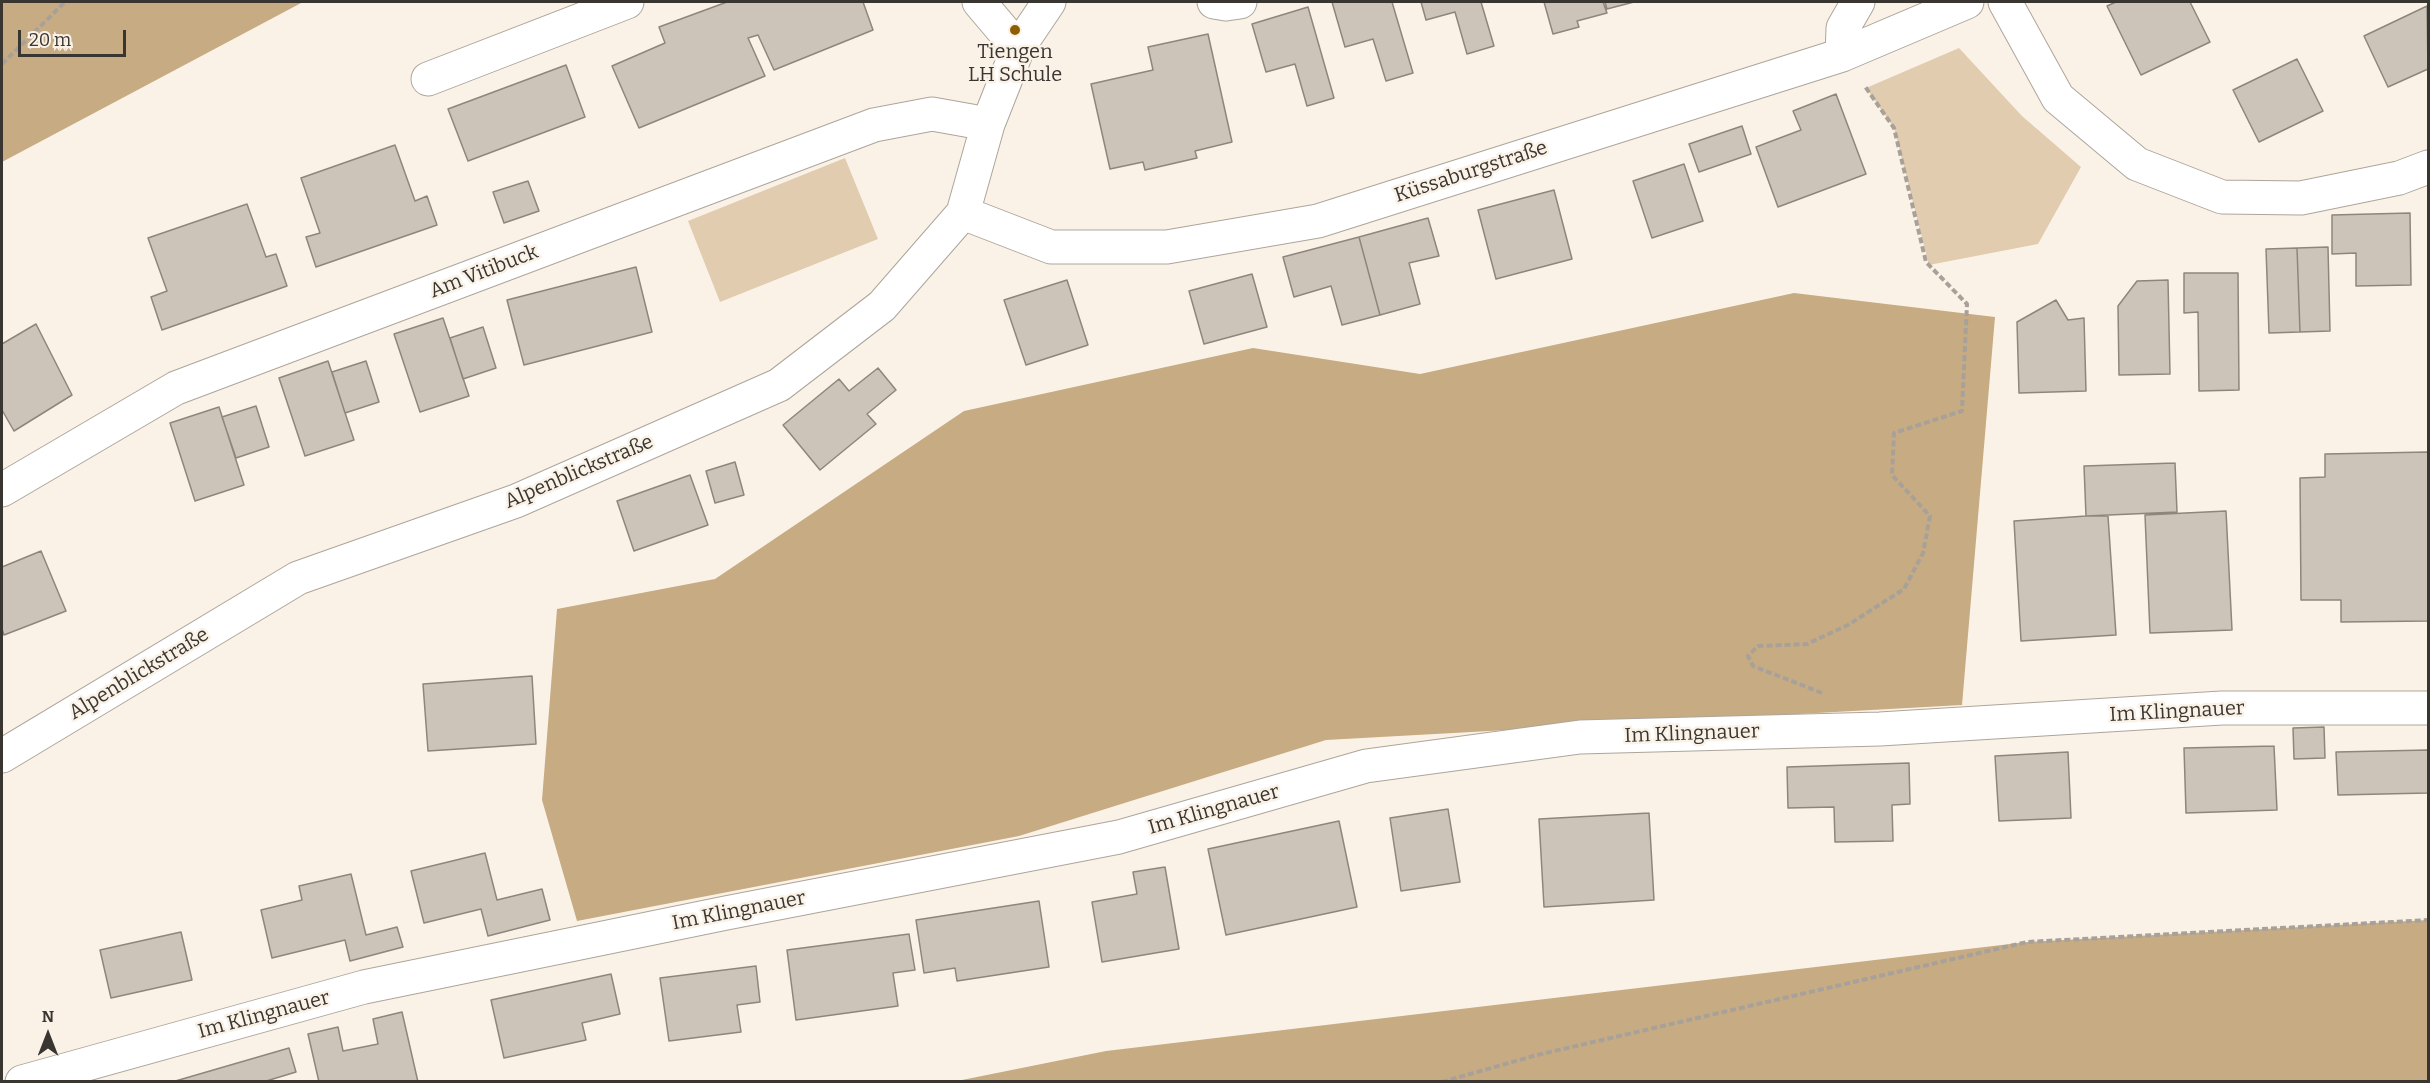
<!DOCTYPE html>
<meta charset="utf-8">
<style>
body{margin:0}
#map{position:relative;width:2430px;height:1083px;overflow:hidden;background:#fbf2e7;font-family:Bitter,serif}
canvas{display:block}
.frame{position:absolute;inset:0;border:3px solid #393632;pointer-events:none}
.north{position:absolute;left:18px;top:1005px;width:60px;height:60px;-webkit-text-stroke:4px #fbf2e7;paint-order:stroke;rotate:0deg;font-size:16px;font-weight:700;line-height:24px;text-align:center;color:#393632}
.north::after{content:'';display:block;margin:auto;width:21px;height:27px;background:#393632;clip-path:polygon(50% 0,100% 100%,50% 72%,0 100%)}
.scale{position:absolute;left:18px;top:30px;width:108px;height:27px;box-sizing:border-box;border:3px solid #393632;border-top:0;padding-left:8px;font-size:18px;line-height:21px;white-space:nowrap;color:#393632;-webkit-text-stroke:4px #fbf2e7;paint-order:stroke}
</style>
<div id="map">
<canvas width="2430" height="1083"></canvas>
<div class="frame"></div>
<div class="north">N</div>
<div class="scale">20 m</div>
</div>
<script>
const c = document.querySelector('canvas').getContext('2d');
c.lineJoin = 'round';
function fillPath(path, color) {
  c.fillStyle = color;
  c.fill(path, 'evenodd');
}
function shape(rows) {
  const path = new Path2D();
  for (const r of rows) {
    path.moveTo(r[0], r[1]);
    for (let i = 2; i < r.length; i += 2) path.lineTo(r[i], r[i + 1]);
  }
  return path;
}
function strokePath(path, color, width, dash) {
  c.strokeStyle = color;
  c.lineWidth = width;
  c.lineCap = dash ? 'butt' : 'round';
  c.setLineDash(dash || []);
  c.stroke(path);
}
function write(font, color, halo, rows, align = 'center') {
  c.font = font + ' Bitter,serif';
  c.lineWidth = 5;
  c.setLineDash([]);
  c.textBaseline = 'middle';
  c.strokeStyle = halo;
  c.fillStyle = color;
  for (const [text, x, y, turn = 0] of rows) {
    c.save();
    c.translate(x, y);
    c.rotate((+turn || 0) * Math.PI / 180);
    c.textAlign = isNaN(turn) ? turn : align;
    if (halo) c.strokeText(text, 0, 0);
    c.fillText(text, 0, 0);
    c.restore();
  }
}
const green = shape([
 [1959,48,2022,116,2081,167,2038,244,1929,265,1894,128,1866,88],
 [845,158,878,239,720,302,688,221]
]);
const forest = shape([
 [2,2,303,2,2,162],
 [1794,293,1995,317,1962,705,1326,740,1019,836,577,921,542,800,557,609,715,579,964,411,1253,348,1420,374],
 [2428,920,2428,1081,957,1081,1106,1051,2027,942]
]);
const building = shape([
 [727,2,863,2,873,30,774,70,758,35,748,38,765,76,639,128,612,66,665,43,659,27,727,2],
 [1332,2,1392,2,1413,73,1386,81,1373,39,1345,47,1332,2],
 [1421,2,1481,2,1494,46,1467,54,1455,12,1426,20,1421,2],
 [1544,2,1603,2,1607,13,1577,21,1579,27,1553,34,1544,2],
 [1605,2,1634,2,1607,9,1605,2],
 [2116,2,2190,2,2210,42,2141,75,2107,6,2116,2],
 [2427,6,2428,69,2388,87,2364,36,2427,6],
 [1308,7,1334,98,1307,106,1295,64,1266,72,1252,24,1308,7],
 [1208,34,1232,142,1195,151,1197,158,1145,170,1143,162,1110,169,1091,84,1153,70,1148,47,1208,34],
 [2297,59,2323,111,2259,142,2233,90,2297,59],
 [566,65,585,117,468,161,448,109,566,65],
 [1836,94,1866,174,1778,207,1756,147,1801,130,1793,111,1836,94],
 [1742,126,1751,154,1699,172,1689,144,1742,126],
 [395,145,415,201,427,196,437,225,316,267,306,237,320,233,301,178,395,145],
 [1684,164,1703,221,1652,238,1633,181,1684,164],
 [528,181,539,211,504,223,493,192,528,181],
 [1554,190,1572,259,1496,279,1478,210,1554,190],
 [247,204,266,257,276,254,287,286,162,330,151,297,167,291,148,238,247,204],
 [2410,213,2411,285,2356,286,2356,253,2332,254,2332,215,2410,213],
 [1428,218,1439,256,1409,263,1420,304,1380,315,1359,237,1428,218],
 [1359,237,1380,315,1342,325,1331,286,1294,297,1283,257,1359,237],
 [2328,247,2330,331,2300,332,2297,248,2328,247],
 [2297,248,2300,332,2269,333,2266,249,2297,248],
 [636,267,652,332,524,365,507,300,636,267],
 [2184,273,2238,273,2239,390,2199,391,2198,312,2184,313,2184,273],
 [1252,274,1267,327,1204,344,1189,291,1252,274],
 [1067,280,1088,345,1026,365,1004,300,1067,280],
 [2168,280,2170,374,2119,375,2118,306,2137,281,2168,280],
 [2056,300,2068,320,2084,318,2086,391,2019,393,2017,322,2056,300],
 [443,318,469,396,420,412,394,334,443,318],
 [36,324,72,395,14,431,2,410,2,344,36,324],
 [483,327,496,368,463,379,450,338,483,327],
 [328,361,354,440,305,456,279,378,328,361],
 [366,361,379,402,345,413,332,372,366,361],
 [878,368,896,390,867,414,876,424,820,470,783,425,839,379,849,391,878,368],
 [256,406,269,447,236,458,222,417,256,406],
 [219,407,244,485,195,501,170,423,219,407],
 [2428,452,2428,621,2341,622,2341,600,2301,600,2300,478,2325,477,2325,454,2428,452],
 [735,462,744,495,715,503,706,471,735,462],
 [2175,463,2177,512,2086,516,2084,466,2175,463],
 [690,475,708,525,634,551,617,501,690,475],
 [2226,511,2232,630,2150,633,2145,515,2226,511],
 [2086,516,2108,516,2116,635,2021,641,2014,521,2086,516],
 [41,551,66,611,4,635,2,629,2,567,41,551],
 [532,676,536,744,428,751,423,684,532,676],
 [2324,727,2325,758,2294,759,2293,728,2324,727],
 [2274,746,2277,810,2186,813,2184,748,2274,746],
 [2428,750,2428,793,2338,795,2336,752,2428,750],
 [2068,752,2071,818,1999,821,1995,756,2068,752],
 [1909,763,1910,804,1892,805,1893,841,1835,842,1834,807,1788,808,1787,767,1909,763],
 [1448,809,1460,882,1401,891,1390,818,1448,809],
 [1649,813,1654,900,1544,907,1539,819,1649,813],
 [1339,821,1357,907,1226,935,1208,849,1339,821],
 [485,853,497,900,542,889,550,920,488,936,481,909,424,923,411,871,485,853],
 [1165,867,1179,949,1102,962,1092,902,1137,894,1133,872,1165,867],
 [351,874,366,935,397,927,403,947,350,961,345,940,272,958,261,910,302,900,299,886,351,874],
 [1039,901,1049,967,957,981,955,968,924,973,916,920,1039,901],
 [181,932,192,980,111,998,100,950,181,932],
 [909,934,915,970,893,973,898,1006,796,1020,787,950,909,934],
 [756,966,760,1002,737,1005,741,1032,669,1041,660,978,756,966],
 [611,974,620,1014,582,1023,586,1040,504,1058,491,1000,611,974],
 [402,1012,418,1082,319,1082,308,1034,338,1027,343,1051,378,1044,373,1019,402,1012],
 [289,1048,296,1072,263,1082,172,1082,289,1048]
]);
const path = shape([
 [2,64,65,2],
 [1822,693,1753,666,1748,656,1758,646,1807,644,1848,625,1904,589,1923,553,1930,516,1892,475,1894,433,1962,411,1967,304,1926,262,1894,128,1864,85],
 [1442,1082,1537,1055,2027,942,2428,920]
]);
const minor = shape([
 [979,2,1018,48],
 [1214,2,1226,4,1240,2],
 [2005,2,2058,98,2137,164,2222,197,2301,198,2399,178,2428,167],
 [1842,55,1843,28,1858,2],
 [428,79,627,2],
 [963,213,1051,247,1167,247,1318,221,1842,55,1967,2],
 [2,490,176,388,874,125,932,114,988,124],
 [2,756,298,578,516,501,779,385,882,306,963,213,988,124,1018,48,1049,2],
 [22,1082,364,987,726,913,1119,837,1366,766,1580,737,1880,729,2222,708,2428,708]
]);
const markers = [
 [1015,30,6,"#8c5f04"]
];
const poiNames = [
 ["Tiengen",1015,52],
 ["LH Schule",1015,75]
];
const streetNames = [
 ["Küssaburgstraße",1471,172,-18],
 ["Am Vitibuck",484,272,-21],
 ["Alpenblickstraße",579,472,-23],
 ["Alpenblickstraße",139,674,-31],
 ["Im Klingnauer",2177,712,-3],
 ["Im Klingnauer",1692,734,-2],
 ["Im Klingnauer",1214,810,-16],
 ["Im Klingnauer",739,911,-11],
 ["Im Klingnauer",264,1015,-15]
];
fillPath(green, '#e1ccaf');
fillPath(forest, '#c7ab82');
fillPath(building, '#ccc4b9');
strokePath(building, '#8e867c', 1.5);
strokePath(minor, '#ada59b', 35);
strokePath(path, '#a8a199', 4, [6, 3]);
strokePath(minor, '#fff', 33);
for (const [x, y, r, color] of markers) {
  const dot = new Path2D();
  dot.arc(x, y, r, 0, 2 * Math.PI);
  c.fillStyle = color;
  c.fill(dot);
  strokePath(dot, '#fbf2e7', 2);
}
write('20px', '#393632', '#fbf2e7', poiNames);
write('20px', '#393632', '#fbf2e7', streetNames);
</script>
